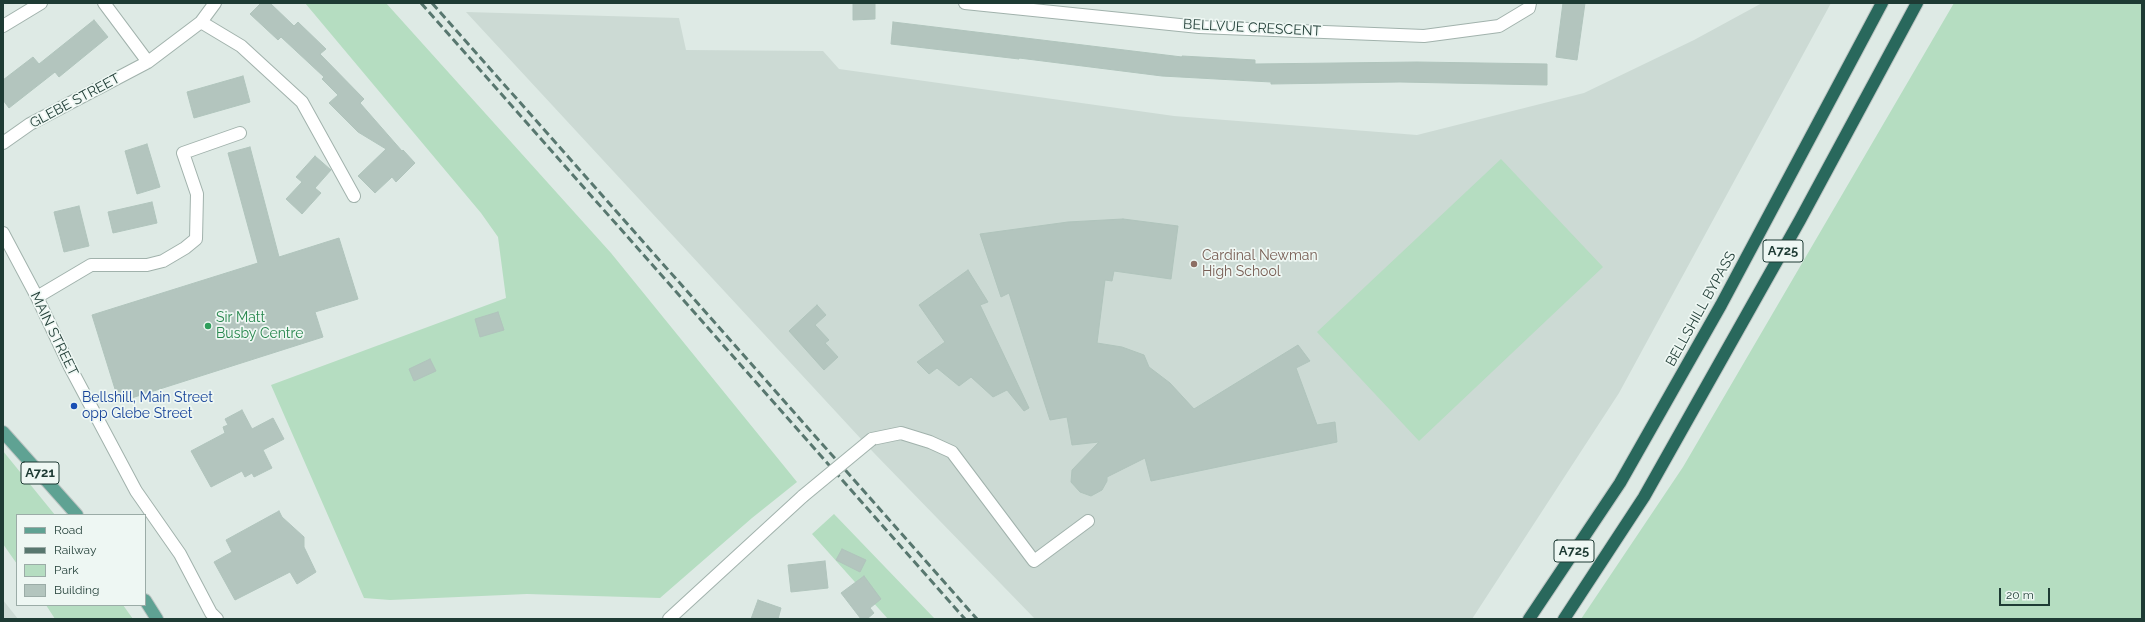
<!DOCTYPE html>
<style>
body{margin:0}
#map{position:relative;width:2145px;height:622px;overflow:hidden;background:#deeae5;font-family:Raleway,sans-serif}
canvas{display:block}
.frame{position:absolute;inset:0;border:4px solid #1e3b34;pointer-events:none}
.legend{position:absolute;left:16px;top:514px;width:130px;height:92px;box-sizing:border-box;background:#eef7f3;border:1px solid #9baca7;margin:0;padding:5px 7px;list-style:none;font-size:12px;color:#1e3b34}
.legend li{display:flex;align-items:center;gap:8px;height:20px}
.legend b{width:20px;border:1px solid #9baca7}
.scale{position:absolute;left:1999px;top:588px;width:51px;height:18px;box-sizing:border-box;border:2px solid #1e3b34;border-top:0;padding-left:5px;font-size:12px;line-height:14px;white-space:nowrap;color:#1e3b34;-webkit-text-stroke:3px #eef7f3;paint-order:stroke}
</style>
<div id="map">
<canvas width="2145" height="622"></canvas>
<div class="frame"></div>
<ul class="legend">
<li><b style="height:5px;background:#5fa293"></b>Road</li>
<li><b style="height:5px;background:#58776f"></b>Railway</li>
<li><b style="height:11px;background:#b5ddc1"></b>Park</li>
<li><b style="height:11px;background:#b3c5be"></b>Building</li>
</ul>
<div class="scale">20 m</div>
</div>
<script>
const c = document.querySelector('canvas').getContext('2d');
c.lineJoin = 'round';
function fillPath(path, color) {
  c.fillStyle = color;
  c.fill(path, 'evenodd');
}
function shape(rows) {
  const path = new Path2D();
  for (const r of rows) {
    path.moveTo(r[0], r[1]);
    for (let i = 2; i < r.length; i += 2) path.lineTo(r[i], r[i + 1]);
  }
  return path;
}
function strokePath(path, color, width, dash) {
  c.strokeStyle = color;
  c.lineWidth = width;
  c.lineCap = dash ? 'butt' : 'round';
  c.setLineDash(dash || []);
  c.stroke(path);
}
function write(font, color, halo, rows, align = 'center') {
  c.font = font + ' Raleway,sans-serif';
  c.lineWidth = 3.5;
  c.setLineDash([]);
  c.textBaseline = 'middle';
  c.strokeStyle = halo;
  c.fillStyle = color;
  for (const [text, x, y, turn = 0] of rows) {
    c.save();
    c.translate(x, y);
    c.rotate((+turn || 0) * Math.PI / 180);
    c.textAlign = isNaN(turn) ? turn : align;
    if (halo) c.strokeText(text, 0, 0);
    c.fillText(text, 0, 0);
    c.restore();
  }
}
const built = shape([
 [1762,3,1831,3,1619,393,1472,619,1035,619,874,453,466,12,679,18,686,50,823,51,839,69,1174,116,1417,135,1584,93,1694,40],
 [3,600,18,619,3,619]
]);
const green = shape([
 [305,3,386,3,611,253,797,482,752,518,660,598,527,594,390,600,364,598,271,385,506,298,498,237,481,213],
 [1954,3,2142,3,2142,619,1581,619,1683,467],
 [1501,159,1603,267,1419,441,1317,332],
 [3,451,55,515,17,515,17,564,3,544],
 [834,514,935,619,888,619,812,534],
 [46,605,123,605,133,619,55,619]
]);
const building = shape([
 [261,3,270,3,294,26,298,22,326,49,320,54,364,99,360,103,402,151,403,150,415,163,396,182,392,177,375,193,358,176,386,149,358,132,329,103,338,95,322,79,324,77,281,37,278,40,250,14,261,3],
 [853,3,875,3,875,19,853,20,853,3],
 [1563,3,1585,3,1577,60,1556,57,1563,3],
 [94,20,108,37,59,77,55,72,9,108,3,100,3,80,33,57,39,64,94,20],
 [893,22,1182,57,1182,56,1255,60,1255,64,1417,62,1547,64,1547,85,1400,82,1271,84,1271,82,1162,76,1019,58,1019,59,891,44,893,22],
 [243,76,250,102,194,118,187,92,243,76],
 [147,144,160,187,137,194,125,151,147,144],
 [250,147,279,257,339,238,358,299,315,312,323,337,119,402,92,315,258,263,228,153,250,147],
 [315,156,331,170,315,188,321,193,302,214,286,199,302,182,296,177,315,156],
 [152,202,157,223,113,233,108,212,152,202],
 [79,206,89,246,64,252,54,212,79,206],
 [1123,219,1178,226,1171,279,1114,271,1112,281,1105,280,1097,343,1122,347,1144,355,1149,367,1170,383,1194,409,1298,345,1310,361,1296,368,1317,425,1335,422,1337,442,1151,481,1145,458,1107,477,1107,481,1102,490,1091,496,1080,492,1071,482,1072,470,1099,442,1072,445,1067,417,1050,420,1009,293,1001,297,980,234,1068,222,1123,219],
 [968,270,988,302,980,305,1029,408,1024,411,1007,390,993,397,971,377,959,386,937,368,929,374,917,362,945,342,919,305,968,270],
 [817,305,826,315,815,325,829,340,825,343,838,357,824,370,789,331,817,305],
 [498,312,504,330,480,337,475,319,498,312],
 [430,359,436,371,414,381,409,369,430,359],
 [242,410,252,429,273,418,284,439,263,450,272,468,254,477,252,473,245,477,242,471,211,487,191,451,225,433,223,427,228,425,225,419,242,410],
 [279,511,282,517,304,537,304,547,316,572,297,584,290,572,235,600,214,562,232,552,226,540,279,511],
 [842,549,866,560,860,572,836,560,842,549],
 [825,561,828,588,791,592,788,565,825,561],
 [864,576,881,599,870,608,874,613,867,619,861,619,841,593,864,576],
 [758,600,781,608,778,619,751,619,758,600]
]);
const minor = shape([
 [104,3,148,62],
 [965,3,1199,27,1424,36,1499,26,1529,8,1530,3],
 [201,22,241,46,302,102,354,196],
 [3,26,41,3],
 [3,143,30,124,148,62,201,22,215,3],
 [3,233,37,297,70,367,136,491,180,554,211,613,217,619],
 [37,297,91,265,147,265,163,261,185,248,196,239,197,194,183,153,240,133],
 [872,439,901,433,930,442,952,452,1034,561,1088,521],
 [669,619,803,496]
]);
const major = shape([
 [3,432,77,515],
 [145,600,157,619]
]);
const highway = shape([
 [1529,619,1620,483,1721,305,1882,3],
 [1564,619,1644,497,1800,220,1917,3]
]);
const rail = shape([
 [421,3,965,619],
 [432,3,977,619]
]);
const minorBridge = shape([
 [803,496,872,439]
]);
const markers = [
 [1194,264,4,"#8d6e63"],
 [208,326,4,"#2e9e5b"],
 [74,406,4,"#1a4fb4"]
];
const shields = [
 [1783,251,40],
 [40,473,38],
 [1574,551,40]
];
const shieldNames = [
 ["A725",1783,251],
 ["A721",40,473],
 ["A725",1574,551]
];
const streetNames = [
 ["BELLVUE CRESCENT",1252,28,3],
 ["GLEBE STREET",75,101,-28],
 ["BELLSHILL BYPASS",1701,309,-61],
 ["MAIN STREET",54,334,64]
];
const educationNames = [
 ["Cardinal Newman",1202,256],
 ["High School",1202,272]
];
const leisureNames = [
 ["Sir Matt",216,318],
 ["Busby Centre",216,334]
];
const transitNames = [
 ["Bellshill, Main Street",82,398],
 ["opp Glebe Street",82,414]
];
fillPath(built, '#ccdad4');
fillPath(green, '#b5ddc1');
fillPath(building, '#b3c5be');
strokePath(building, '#b0c4bc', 1);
strokePath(minor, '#a1b2ac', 14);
strokePath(major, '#bcc4c2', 14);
strokePath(highway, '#bcc4c2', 14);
strokePath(minor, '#fff', 12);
strokePath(major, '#5fa293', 12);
strokePath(highway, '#29685c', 12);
strokePath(rail, '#58776f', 3, [8, 4]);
strokePath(minorBridge, '#a1b2ac', 14, []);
strokePath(minorBridge, '#fff', 12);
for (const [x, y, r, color] of markers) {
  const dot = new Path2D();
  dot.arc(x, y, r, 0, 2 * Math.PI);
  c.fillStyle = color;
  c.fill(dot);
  strokePath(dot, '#eef7f3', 1.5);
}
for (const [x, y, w] of shields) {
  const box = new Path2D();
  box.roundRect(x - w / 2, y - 11, w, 22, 3);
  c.fillStyle = '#eef7f3';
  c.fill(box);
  strokePath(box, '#1e3b34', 1);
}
write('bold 13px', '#1e3b34', null, shieldNames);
write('14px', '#1e3b34', '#eef7f3', streetNames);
write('14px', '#785e54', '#eef7f3', educationNames, 'left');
write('14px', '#27864d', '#eef7f3', leisureNames, 'left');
write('14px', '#164399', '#eef7f3', transitNames, 'left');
</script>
